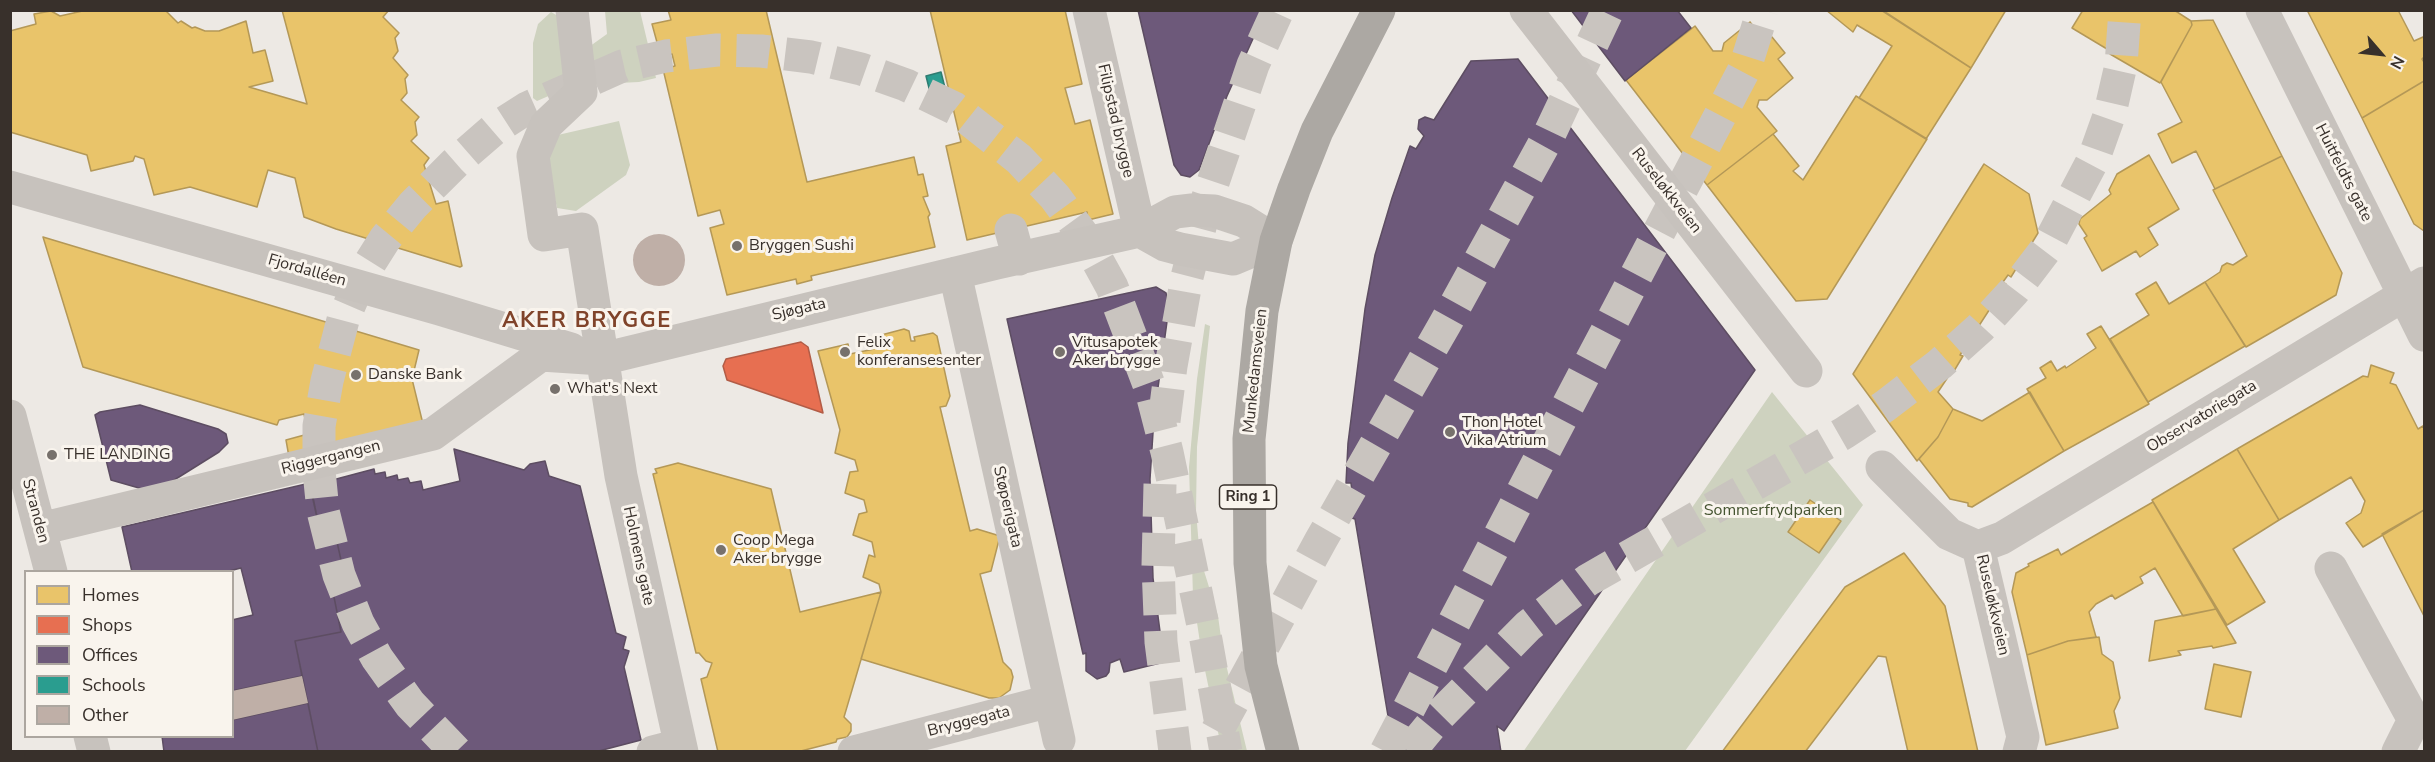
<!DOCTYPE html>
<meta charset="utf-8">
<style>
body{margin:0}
#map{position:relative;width:2435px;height:762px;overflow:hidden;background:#ede9e4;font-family:"Nunito Sans",sans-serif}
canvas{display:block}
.frame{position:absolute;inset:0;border:12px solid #38302b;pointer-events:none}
.legend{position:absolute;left:24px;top:570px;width:210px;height:168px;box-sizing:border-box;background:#f9f4ed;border:2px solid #aca69f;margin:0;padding:8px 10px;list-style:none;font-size:18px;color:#38302b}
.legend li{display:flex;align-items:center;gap:12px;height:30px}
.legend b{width:30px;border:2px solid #aca69f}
.north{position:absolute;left:2351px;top:24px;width:60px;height:60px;-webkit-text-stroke:4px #f9f4ed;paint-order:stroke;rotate:118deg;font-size:16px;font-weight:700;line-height:24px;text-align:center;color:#38302b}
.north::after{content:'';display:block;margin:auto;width:21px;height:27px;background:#38302b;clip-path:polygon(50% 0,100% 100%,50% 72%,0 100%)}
</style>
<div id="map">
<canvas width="2435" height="762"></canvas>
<div class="frame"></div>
<ul class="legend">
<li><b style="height:16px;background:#e9c46a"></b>Homes</li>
<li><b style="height:16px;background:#e76f51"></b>Shops</li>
<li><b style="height:16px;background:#6d597a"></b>Offices</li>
<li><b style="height:16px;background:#2a9d8f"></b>Schools</li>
<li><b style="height:16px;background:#bfafa7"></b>Other</li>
</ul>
<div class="north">N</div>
</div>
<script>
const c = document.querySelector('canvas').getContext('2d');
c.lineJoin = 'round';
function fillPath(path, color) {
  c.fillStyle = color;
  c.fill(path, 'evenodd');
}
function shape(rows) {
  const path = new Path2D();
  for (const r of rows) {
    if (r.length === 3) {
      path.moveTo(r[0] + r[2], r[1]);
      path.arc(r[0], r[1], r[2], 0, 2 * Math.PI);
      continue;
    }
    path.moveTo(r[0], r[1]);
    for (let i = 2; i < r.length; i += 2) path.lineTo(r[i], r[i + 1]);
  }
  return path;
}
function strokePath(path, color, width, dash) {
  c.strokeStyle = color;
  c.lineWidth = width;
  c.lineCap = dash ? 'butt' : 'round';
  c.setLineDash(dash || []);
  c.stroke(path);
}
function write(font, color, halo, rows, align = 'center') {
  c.font = font + ' "Nunito Sans",sans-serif';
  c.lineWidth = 6;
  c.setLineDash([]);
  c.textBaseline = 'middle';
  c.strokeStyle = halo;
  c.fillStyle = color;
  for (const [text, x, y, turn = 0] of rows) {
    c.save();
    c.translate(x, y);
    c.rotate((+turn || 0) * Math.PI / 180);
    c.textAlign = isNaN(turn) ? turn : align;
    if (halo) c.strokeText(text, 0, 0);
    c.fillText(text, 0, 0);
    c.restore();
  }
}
const green = shape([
 [605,11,640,11,656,78,639,82,598,84,594,82,586,49,607,34],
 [551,12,558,16,568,62,560,91,537,101,533,98,533,43,538,24],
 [619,121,630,165,626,175,576,211,557,208,545,154,549,137],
 [1205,324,1210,326,1197,447,1196,512,1200,558,1218,616,1223,652,1247,751,1222,751,1202,656,1193,596,1189,467,1197,379],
 [1772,392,1863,505,1685,751,1523,752]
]);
const pier = shape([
 [11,654,25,712,26,736,32,737,36,751,11,751]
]);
const homes = shape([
 [87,10,166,11,178,23,181,21,192,28,195,27,205,31,219,31,246,21,253,53,265,50,273,81,249,87,307,104,282,10,389,10,383,17,399,33,395,38,398,51,393,58,408,75,405,79,407,93,401,100,419,117,415,122,417,135,411,141,429,158,424,165,436,204,448,201,462,266,460,267,336,229,304,217,295,178,268,170,257,207,190,187,154,195,144,159,135,156,133,161,91,171,87,155,10,132,10,31,36,24,34,14,51,11,60,16,87,10],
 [668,10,766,10,807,182,914,157,918,175,923,174,928,196,923,197,930,214,928,217,935,247,811,276,812,280,797,284,796,279,727,295,710,228,724,224,720,210,698,216,663,69,675,66,672,54,661,57,652,24,671,20,668,10],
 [930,10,1065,10,1082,84,1065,88,1075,124,1090,120,1113,214,1088,220,1087,212,967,240,946,146,961,142,930,10],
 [1826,10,1881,10,1971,68,1926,139,1859,98,1892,46,1857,25,1853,32,1826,10],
 [1882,10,2006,10,1971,68,1882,10],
 [2083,10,2174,10,2191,21,2192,25,2160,83,2110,54,2112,52,2072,28,2083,10],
 [2307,10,2401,10,2399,12,2414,41,2423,37,2424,39,2424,57,2422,59,2424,62,2424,81,2362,118,2307,10],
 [2213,20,2282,156,2215,189,2196,151,2172,163,2158,134,2182,122,2161,82,2192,25,2191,21,2213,20],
 [1750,22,1765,42,1772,37,1785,53,1778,59,1793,78,1767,100,1759,100,1757,107,1777,131,1707,185,1626,80,1695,26,1713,51,1722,51,1724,43,1750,22],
 [2424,81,2424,231,2414,224,2362,118,2424,81],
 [1856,96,1927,139,1827,299,1796,301,1707,185,1773,134,1799,166,1793,171,1803,180,1856,96],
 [2149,155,2179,209,2148,228,2158,245,2140,257,2136,251,2102,271,2084,238,2087,236,2079,224,2080,219,2111,194,2109,190,2117,174,2149,155],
 [2282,156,2342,273,2336,295,2246,347,2205,282,2220,272,2222,266,2227,263,2233,265,2247,256,2213,190,2282,156],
 [1984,164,2029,194,2038,233,2011,277,2008,275,2003,282,2006,284,1960,355,1963,356,1954,371,1949,368,1945,375,1948,377,1938,392,1953,409,1938,437,1917,461,1853,374,1984,164],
 [43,237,419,350,412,379,423,424,289,457,286,440,308,434,304,414,279,420,277,425,83,367,43,237],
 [2156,282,2169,304,2205,282,2245,346,2148,402,2110,339,2149,315,2136,294,2156,282],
 [2101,326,2149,404,2064,451,2027,389,2046,378,2040,368,2051,361,2057,371,2065,366,2066,368,2096,348,2087,334,2101,326],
 [904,329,909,331,911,341,915,341,914,337,933,333,937,336,950,396,946,406,940,407,970,531,977,529,1000,536,991,571,980,574,1003,662,1011,670,1013,677,1010,690,999,698,989,698,861,659,881,592,879,584,863,577,869,555,875,557,872,542,853,535,859,514,867,512,864,500,845,493,850,472,858,471,855,460,835,453,840,430,818,351,848,344,850,354,874,349,870,338,904,329],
 [2371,365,2394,373,2390,383,2396,385,2418,429,2423,426,2424,429,2424,510,2363,547,2346,523,2361,513,2365,501,2351,477,2279,520,2237,449,2363,376,2368,377,2371,365],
 [2030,392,2064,451,1972,507,1968,506,1968,503,1950,499,1919,459,1938,437,1953,409,1982,421,2030,392],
 [2237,449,2279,520,2233,549,2265,602,2227,625,2152,500,2237,449],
 [678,463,771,489,800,612,881,592,844,717,851,724,851,731,847,737,837,739,836,742,797,752,718,752,701,679,707,677,712,663,706,661,699,653,696,653,653,474,657,473,655,469,678,463],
 [1810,500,1841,521,1819,553,1788,532,1810,500],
 [2153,502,2216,609,2183,616,2155,568,2140,577,2143,583,2115,599,2112,595,2096,604,2089,612,2096,637,2068,641,2027,655,2012,592,2016,573,2029,566,2028,564,2058,549,2061,555,2153,502],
 [2424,510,2424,616,2382,534,2424,510],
 [1904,553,1945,606,1978,752,1908,752,1886,657,1878,656,1805,752,1722,752,1845,587,1904,553],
 [2216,609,2236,643,2213,648,2212,646,2178,651,2181,655,2149,661,2155,621,2216,609],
 [2099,637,2102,654,2113,662,2120,698,2114,711,2118,728,2046,745,2027,655,2068,641,2099,637],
 [2214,664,2251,672,2241,717,2205,709,2214,664]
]);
const shops = shape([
 [801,342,808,347,823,413,727,380,723,366,726,359,801,342]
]);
const offices = shape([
 [1138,10,1266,10,1227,96,1199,170,1190,177,1181,175,1174,165,1138,10],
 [1571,10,1677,10,1691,28,1625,81,1571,10],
 [1518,59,1755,370,1504,731,1497,726,1501,752,1394,752,1393,743,1404,727,1388,716,1355,519,1345,516,1342,510,1347,502,1353,500,1351,483,1346,483,1348,443,1365,309,1375,255,1392,198,1410,146,1416,149,1424,136,1418,129,1419,120,1425,117,1434,120,1471,61,1518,59],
 [1156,287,1166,293,1169,307,1154,417,1150,479,1153,578,1164,662,1124,672,1120,659,1110,663,1109,672,1106,676,1097,679,1086,671,1086,653,1083,654,1007,319,1156,287],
 [140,405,218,429,226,434,228,443,219,452,163,487,153,492,111,480,95,415,100,412,140,405],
 [454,449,524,470,530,464,545,461,549,476,580,486,616,633,626,637,623,649,629,651,624,667,641,740,595,752,318,752,295,641,341,632,329,572,343,569,335,533,321,536,310,486,374,469,375,474,385,472,386,478,397,475,398,480,408,478,410,483,421,481,423,490,460,481,454,449],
 [310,483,321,536,335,533,343,569,329,572,341,632,295,641,302,676,232,691,232,620,253,615,241,568,225,572,132,572,122,527,310,483],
 [308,703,318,752,164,752,162,736,232,736,232,720,308,703]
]);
const schools = shape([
 [941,72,946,92,931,96,926,76,941,72]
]);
const building = shape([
 [659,260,26],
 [302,676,308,703,232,720,232,691]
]);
const highwayTunnel = shape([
 [1164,421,1171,366,1187,277,1207,200,1253,65,1278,10],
 [1160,484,1158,566,1161,642,1175,752],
 [1217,731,1321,540,1445,324,1549,135,1608,10],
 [456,752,410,704,377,658,358,623,339,575,323,511,319,471,319,426,327,381,343,320,363,274,385,239,413,205,455,163,493,130,527,108,622,66,666,56,717,50,761,51,811,57,861,69,906,85,954,108,1019,159,1055,197,1085,238,1112,287,1151,390,1167,452,1206,640,1226,752],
 [1386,752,1745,68,1763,10],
 [1409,752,1437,718,1528,626,1588,580,1844,433,1885,406,1940,364,1980,328,2014,291,2046,249,2094,158,2110,113,2121,65,2125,10]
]);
const minor = shape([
 [572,10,581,92,546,125,533,156,544,235,582,229,621,476,682,752],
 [1089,10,1140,231],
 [1526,10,1806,371],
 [2262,10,2424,335],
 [10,187,439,309,571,349],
 [1011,230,1019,259],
 [1140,231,1165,245,1180,249,1233,259,1276,241],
 [955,273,1059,740],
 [10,416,51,572],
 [1882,467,1949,534,1978,547],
 [40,529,433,434,541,355,602,359,997,263,1140,231,1175,212,1192,210,1214,211,1244,221,1276,241],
 [1978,547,2002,538,2424,283],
 [1978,547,2023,737,2019,752],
 [2331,568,2414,720,2398,752],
 [90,736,94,752],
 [653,752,680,745],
 [854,752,1050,701]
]);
const highway = shape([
 [1283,752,1261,666,1250,563,1249,439,1262,311,1276,241,1294,189,1317,131,1379,10]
]);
const markers = [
 [737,246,6,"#77716c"],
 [845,352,6,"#77716c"],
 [1060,352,6,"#77716c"],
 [356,375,6,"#77716c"],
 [555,389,6,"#77716c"],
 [1450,432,6,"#77716c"],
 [52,455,6,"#77716c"],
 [721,550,6,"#77716c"]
];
const shields = [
 [1248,497,57]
];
const shieldNames = [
 ["Ring 1",1248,497]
];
const streetNames = [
 ["Filipstad brygge",1115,121,77],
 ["Huitfeldts gate",2343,173,63],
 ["Ruseløkkveien",1666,191,52],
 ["Fjordalléen",307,271,16],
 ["Sjøgata",799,310,-13],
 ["Munkedamsveien",1256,371,-84],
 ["Observatoriegata",2202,417,-31],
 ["Riggergangen",331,458,-14],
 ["Støperigata",1007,507,77],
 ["Stranden",35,511,75],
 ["Holmens gate",638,556,78],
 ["Ruseløkkveien",1992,605,77],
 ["Bryggegata",969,722,-14]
];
const poiNames = [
 ["Bryggen Sushi",749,246],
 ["Felix",857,343],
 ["konferansesenter",857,361],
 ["Vitusapotek",1072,343],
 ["Aker brygge",1072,361],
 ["Danske Bank",368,375],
 ["What's Next",567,389],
 ["Thon Hotel",1462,423],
 ["Vika Atrium",1462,441],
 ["THE LANDING",64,455],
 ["Coop Mega",733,541],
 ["Aker brygge",733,559]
];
const parkNames = [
 ["Sommerfrydparken",1773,511]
];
const districtNames = [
 ["AKER BRYGGE",587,322]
];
fillPath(green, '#ced2bf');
fillPath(pier, '#ede9e4');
fillPath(homes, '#e9c46a');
strokePath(homes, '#b49857', 1.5);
fillPath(shops, '#e76f51');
strokePath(shops, '#b25c46', 1.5);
fillPath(offices, '#6d597a');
strokePath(offices, '#5d4d62', 1.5);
fillPath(schools, '#2a9d8f');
strokePath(schools, '#2e7c71', 1.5);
fillPath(building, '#bfafa7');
strokePath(highwayTunnel, '#c9c4bf', 33, [33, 16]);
strokePath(minor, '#c7c2bd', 33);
strokePath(highway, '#aca8a3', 33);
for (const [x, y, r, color] of markers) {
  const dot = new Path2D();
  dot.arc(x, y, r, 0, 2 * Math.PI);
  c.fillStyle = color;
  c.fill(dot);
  strokePath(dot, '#f9f4ed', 2);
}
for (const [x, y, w] of shields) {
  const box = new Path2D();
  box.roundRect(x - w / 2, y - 12, w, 24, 4.5);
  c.fillStyle = '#f9f4ed';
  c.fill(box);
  strokePath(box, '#38302b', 1.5);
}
write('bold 15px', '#38302b', null, shieldNames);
write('16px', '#38302b', '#f9f4ed', streetNames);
write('16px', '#38302b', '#f9f4ed', poiNames, 'left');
write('16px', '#455431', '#f9f4ed', parkNames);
c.letterSpacing = '1.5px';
write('bold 22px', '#80432a', '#f9f4ed', districtNames);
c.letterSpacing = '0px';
</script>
